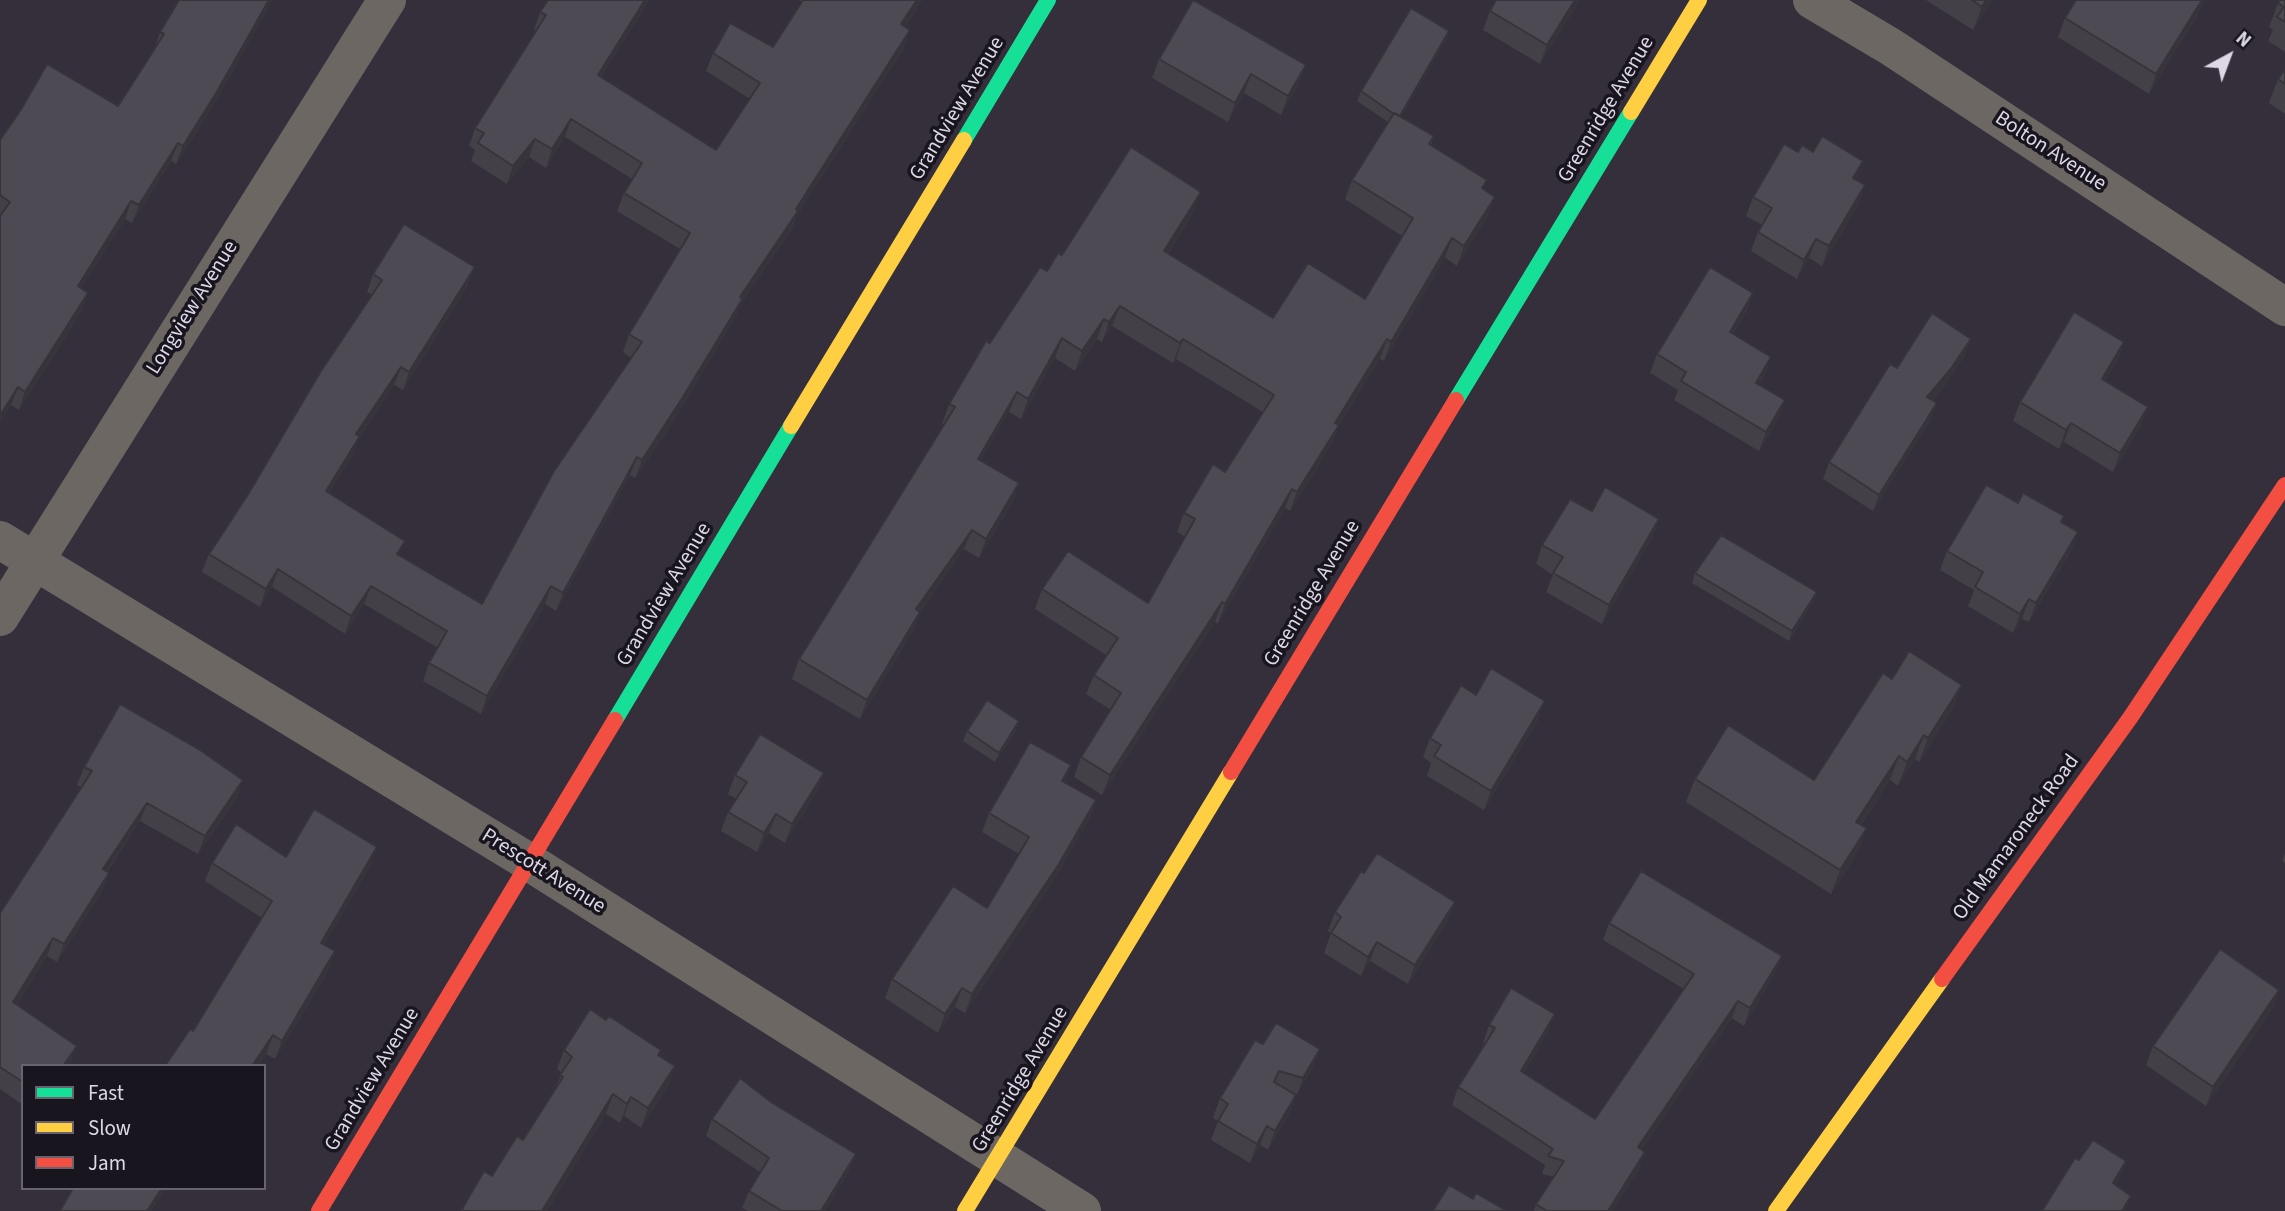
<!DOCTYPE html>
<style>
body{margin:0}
#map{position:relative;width:2285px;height:1211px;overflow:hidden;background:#342f3a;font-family:"Source Sans 3",sans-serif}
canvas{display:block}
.legend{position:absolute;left:21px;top:1064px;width:245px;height:126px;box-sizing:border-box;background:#19151f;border:2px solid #68636f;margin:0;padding:9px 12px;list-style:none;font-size:21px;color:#ded8e6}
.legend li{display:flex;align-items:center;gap:14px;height:35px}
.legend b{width:35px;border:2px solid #68636f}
.north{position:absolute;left:2194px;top:21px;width:70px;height:70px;-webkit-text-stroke:5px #19151f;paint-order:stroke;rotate:41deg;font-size:19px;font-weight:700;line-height:28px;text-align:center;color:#ded8e6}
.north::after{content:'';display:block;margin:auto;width:24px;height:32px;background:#ded8e6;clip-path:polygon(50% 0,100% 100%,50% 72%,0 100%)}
</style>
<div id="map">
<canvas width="2285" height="1211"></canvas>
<ul class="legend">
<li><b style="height:9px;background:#16e098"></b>Fast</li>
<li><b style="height:9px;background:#ffcf43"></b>Slow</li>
<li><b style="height:9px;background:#f24e42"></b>Jam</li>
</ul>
<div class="north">N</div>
</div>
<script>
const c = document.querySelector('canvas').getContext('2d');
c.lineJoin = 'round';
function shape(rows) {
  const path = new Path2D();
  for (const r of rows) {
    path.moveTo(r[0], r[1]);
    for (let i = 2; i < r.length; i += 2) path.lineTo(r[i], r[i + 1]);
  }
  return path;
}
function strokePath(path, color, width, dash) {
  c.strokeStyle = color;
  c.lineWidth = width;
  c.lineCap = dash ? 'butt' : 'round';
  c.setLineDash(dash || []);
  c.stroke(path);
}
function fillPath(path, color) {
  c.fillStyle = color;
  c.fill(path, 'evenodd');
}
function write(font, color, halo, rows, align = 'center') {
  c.font = font + ' "Source Sans 3",sans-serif';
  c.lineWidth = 7;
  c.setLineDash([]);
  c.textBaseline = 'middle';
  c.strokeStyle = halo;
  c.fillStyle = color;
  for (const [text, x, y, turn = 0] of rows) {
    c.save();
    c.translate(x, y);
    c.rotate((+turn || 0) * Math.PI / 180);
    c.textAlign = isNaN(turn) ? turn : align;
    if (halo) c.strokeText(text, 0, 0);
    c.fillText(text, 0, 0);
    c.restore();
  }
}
const street = shape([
 [1812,0,1891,47,2285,307],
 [0,540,529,862,1082,1211],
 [0,617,387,0]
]);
const fast = shape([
 [964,140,1048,0],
 [1456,400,1631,112],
 [615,720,791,426]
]);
const slow = shape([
 [1631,112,1699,0],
 [791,426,964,140],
 [965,1211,1231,772],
 [1776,1211,1942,979]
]);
const jam = shape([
 [1231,772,1456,400],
 [1942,979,2130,718,2285,485],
 [319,1211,615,720]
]);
const wall = shape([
 [179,0,273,0,209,113,176,164,171,161,132,223,125,219,81,288,88,293,82,311,19,410,11,405,0,423,0,140,118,106,154,50,160,32],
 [799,0,922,0,905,27,904,48,796,217,792,229,740,305,736,316,677,416,635,478,630,475,556,611,545,604,481,714,423,681,429,663,438,648,364,604,345,634,272,587,260,607,202,572,209,554,247,496,372,295,367,292,373,274,468,285,403,390,394,385,360,436,353,454,329,493,400,556,482,604,631,358,623,352,629,334,680,249,617,211,624,193,632,179,565,137,546,168,529,157,507,184,471,161,475,150,469,146,475,128,536,31,534,30,540,12,648,2,601,77,716,150,750,99,706,71,713,53,773,47,802,2],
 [1193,0,1299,84,1281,115,1244,93,1228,122,1152,78,1159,59],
 [1580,0,1540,64,1483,30,1490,11],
 [1926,0,1992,0,1973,30],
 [2285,0,2285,52,2268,41,2273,30,2269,27,2278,3],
 [2198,15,2149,94,2058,37,2065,18],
 [1446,40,1401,117,1434,136,1431,145,1484,189,1488,216,1457,266,1445,258,1384,361,1380,359,1339,425,1332,444,1290,511,1285,508,1218,623,1215,622,1102,795,1074,777,1081,757,1111,710,1086,694,1094,675,1106,655,1035,609,1042,589,1148,603,1185,537,1177,532,1184,513,1225,472,1263,412,1176,359,1173,363,1112,326,1102,342,1097,339,1075,371,1055,358,1021,419,1009,412,981,460,1019,483,1012,503,979,558,964,549,919,615,913,631,860,719,792,679,799,659,944,424,942,424,949,404,990,343,1047,271,1062,255,1194,212,1168,254,1273,318,1365,299,1402,236,1345,199,1352,180,1388,122,1357,101,1361,91],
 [2285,69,2285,114,2269,103,2278,79],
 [1798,152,1865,185,1858,205,1822,266,1809,258,1797,279,1751,251,1758,232,1762,225,1746,216,1753,197],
 [1753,293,1746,312,1733,334,1765,376,1759,385,1785,400,1778,419,1759,451,1674,400,1678,390,1650,373,1657,354],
 [1971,339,1965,355,1944,387,1933,400,1937,403,1931,419,1873,511,1823,479,1829,462,1897,368],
 [2124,342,2117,361,2105,381,2148,407,2141,426,2113,472,2064,442,2059,449,2013,421,2020,402],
 [2018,503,2064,516,2062,523,2078,532,2071,551,2029,622,2022,619,2013,633,1968,606,1974,590,1940,570,1947,551],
 [1592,511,1659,519,1652,538,1602,624,1546,592,1553,575,1536,564,1542,545],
 [1695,573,1817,592,1813,602,1789,641,1692,583],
 [1892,679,1962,685,1953,709,1919,762,1915,759,1898,786,1890,780,1861,825,1858,852,1831,894,1686,802,1695,779,1814,780],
 [1476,695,1538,720,1484,810,1427,776,1431,763,1423,757,1430,738],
 [967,731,1016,731,995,762,963,741],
 [1071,765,1065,782,1096,800,1089,819,1052,883,965,1013,955,1007,938,1033,885,998,892,979,987,908,1019,854,982,832,989,813],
 [84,767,237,798,198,854,140,821,107,872,109,873,102,892,57,962,47,956,17,1005,70,1064,23,1066,23,1105,0,1089,0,913,81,787,77,785],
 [824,773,817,792,785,843,769,833,757,852,721,831,728,812,736,799,728,794,735,775],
 [2285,853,2285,863,2282,861],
 [212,863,371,865,324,945,329,970,275,1059,266,1054,258,1066,165,1066,193,1031,262,918,205,881],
 [1335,912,1448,921,1408,984,1370,961,1361,976,1324,953,1331,933,1328,931],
 [1609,923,1782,956,1775,973,1744,1026,1732,1018,1642,1149,1639,1169,1612,1211,1534,1211,1536,1204,1554,1177,1542,1174,1545,1165,1452,1105,1458,1087,1485,1044,1483,1043,1489,1025,1548,1032,1524,1073,1595,1119,1684,989,1603,940],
 [2279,990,2272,1010,2206,1106,2146,1065,2153,1046],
 [606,1020,661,1050,659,1055,675,1066,669,1085,641,1128,624,1116,620,1123,606,1114,547,1211,461,1211,484,1171,492,1176,523,1140,555,1088,562,1073,557,1069,564,1050],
 [1255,1040,1313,1068,1295,1097,1289,1114,1268,1150,1260,1145,1250,1163,1211,1140,1218,1121,1213,1118,1220,1098],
 [712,1119,849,1171,825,1211,748,1211,742,1208,749,1191,760,1172,706,1136]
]);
const shadedWall = shape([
 [269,0,273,0,209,113,176,164,183,146],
 [645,0,649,0,591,93,598,75],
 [917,0,922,0,895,42,901,24],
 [1575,0,1580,0,1540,64,1547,45],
 [1986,0,1992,0,1973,30,1982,7],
 [2202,0,2204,0,2198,15,2149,94,2156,74],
 [910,30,904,48,796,217,792,229,740,305,736,316,677,416,635,478,642,460,740,297],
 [1449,31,1446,40,1395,127,1399,117],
 [1306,65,1299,84,1281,115,1288,96],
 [1251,74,1244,93,1228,122,1235,103],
 [571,119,565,137,546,168,552,149],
 [535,139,529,157,507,184,513,166],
 [178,143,171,161,132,223,139,205],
 [1863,161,1857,180,1853,178],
 [1865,185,1858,205,1822,266,1829,246],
 [1201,192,1194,212,1157,271,1164,251],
 [1495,197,1488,216,1457,266,1464,246],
 [131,201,125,219,71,304,78,286],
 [1452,238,1445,258,1384,361,1391,342],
 [1816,239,1809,258,1797,279,1804,260],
 [475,267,468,285,403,390,409,372],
 [88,293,82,311,19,410,25,392],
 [1753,293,1746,312,1723,352,1730,332],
 [1120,306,1112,326,1102,342,1109,322],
 [1104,319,1097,339,1075,371,1082,351],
 [1062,338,1055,358,1021,419,1028,399],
 [1183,339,1176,359,1173,363,1180,343],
 [1387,339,1380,359,1328,442,1335,423],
 [1971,339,1965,355,1944,387,1921,413,1927,397],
 [2124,342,2117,361,2095,398,2102,379],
 [1771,357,1765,376,1749,402,1756,383],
 [401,367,394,385,349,452,356,434],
 [18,387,11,405,0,423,0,416],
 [1017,392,1009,412,971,478,978,459],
 [1785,400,1778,419,1759,451,1766,432],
 [1937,403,1931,419,1873,511,1879,495],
 [2148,407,2141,426,2113,472,2120,453],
 [2071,423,2064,442,2059,449,2066,430],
 [1339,425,1332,444,1290,511,1297,492],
 [360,436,353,454,320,509,326,491],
 [637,457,630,475,556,611,563,593],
 [1019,483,1012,503,979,558,986,539],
 [1292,489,1285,508,1218,623,1225,604],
 [1659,519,1652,538,1602,624,1609,605],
 [972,530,964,549,919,615,913,631,860,719,867,700,916,609],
 [2078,532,2071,551,2029,622,2036,603],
 [405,541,398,559,397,554],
 [278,569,272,587,260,607,266,589],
 [371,586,364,604,345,634,351,616],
 [551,586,545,604,481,714,487,696],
 [1817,592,1813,602,1789,641,1792,631],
 [2029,599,2022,619,2013,633,2020,614],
 [1222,602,1215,622,1102,795,1110,775],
 [1962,685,1953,709,1919,762,1928,738],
 [1545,701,1538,720,1484,810,1491,791],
 [1019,721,1016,731,995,762,999,753],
 [1924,735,1915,759,1898,786,1907,762],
 [1899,756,1890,780,1847,845,1856,822],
 [1071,765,1064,785,1062,781],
 [824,773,817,792,785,843,792,824],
 [243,780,237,798,198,854,205,836],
 [1096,800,1089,819,1052,883,965,1013,972,994],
 [147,803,140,821,96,887,103,869],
 [776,814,769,833,757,852,764,833],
 [1867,828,1858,852,1831,894,1840,870],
 [377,847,371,865,314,962,321,943],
 [109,873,102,892,57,962,64,944],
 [1455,902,1448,921,1408,984,1415,965],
 [53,938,47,956,7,1021,13,1002],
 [1377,942,1370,961,1361,976,1368,957],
 [335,951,329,970,275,1059,282,1041],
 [1782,956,1775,973,1744,1026,1750,1008],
 [962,988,955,1007,938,1033,945,1014],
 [2279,990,2272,1010,2206,1106,2213,1087],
 [1738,1001,1732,1018,1632,1164,1638,1147],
 [1555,1014,1548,1032,1515,1088,1521,1071],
 [273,1035,266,1054,258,1066,252,1066],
 [77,1046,70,1064,69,1066,63,1066],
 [1320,1049,1313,1068,1296,1097,1303,1078],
 [675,1066,669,1085,641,1128,648,1108],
 [613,1094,606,1114,547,1211,542,1211],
 [1296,1095,1289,1114,1268,1150,1275,1131],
 [631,1097,624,1116,620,1123,627,1104],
 [1267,1126,1260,1145,1250,1163,1257,1144],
 [1645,1152,1639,1169,1612,1211,1608,1211],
 [856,1154,849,1171,825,1211,821,1211],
 [2126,1161,2119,1180,2106,1203,2113,1183],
 [162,1188,167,1188,152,1211,147,1211],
 [2131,1196,2126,1211,2122,1211]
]);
const building = shape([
 [179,0,269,0,215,95,183,146,178,143,139,205,131,201,78,286,88,293,25,392,18,387,0,416,0,216,10,202,0,195,0,140,22,108,47,64,118,106,164,34,160,32,179,0],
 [548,0,645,0,598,75,716,150,760,83,713,53,730,23,773,47,803,0,917,0,901,24,910,30,796,209,798,211,740,297,743,298,683,397,642,460,637,457,563,593,551,586,487,696,429,663,447,631,371,586,351,616,278,569,266,589,209,554,247,496,321,371,382,280,373,274,404,224,475,267,409,372,401,367,356,434,360,436,326,491,405,541,397,554,482,604,554,471,642,342,629,334,690,233,624,193,642,163,571,119,552,149,535,139,513,166,478,143,484,133,475,128,546,15,540,12,548,0],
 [1193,0,1306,65,1288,96,1251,74,1235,103,1159,59,1193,0],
 [1496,0,1575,0,1547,45,1490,11,1496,0],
 [1972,0,1986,0,1982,7,1972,0],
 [2076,0,2202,0,2156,74,2065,18,2076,0],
 [2280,0,2285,0,2285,22,2277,17,2284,7,2278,3,2280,0],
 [1411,8,1449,31,1400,116,1394,113,1394,114,1361,91,1411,8],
 [2285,69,2285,84,2278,79,2285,69],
 [1394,113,1434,136,1429,144,1487,180,1482,188,1495,197,1464,246,1452,238,1391,342,1387,339,1335,423,1339,425,1297,492,1292,489,1225,604,1222,602,1110,775,1081,757,1121,693,1094,675,1118,638,1042,589,1068,551,1148,603,1195,519,1184,513,1213,464,1225,472,1274,395,1183,339,1180,343,1120,306,1109,322,1104,319,1082,351,1062,338,1028,399,1017,392,978,459,1019,483,986,539,972,530,916,609,920,612,867,700,799,659,955,407,949,404,986,341,990,343,1040,267,1047,271,1058,253,1062,255,1131,147,1201,192,1164,251,1273,318,1308,263,1365,299,1413,218,1352,180,1394,113],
 [1822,136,1863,161,1853,178,1865,185,1829,246,1816,239,1804,260,1758,232,1772,208,1753,197,1784,144,1798,152,1802,145,1813,152,1822,136],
 [1710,267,1753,293,1730,332,1771,357,1756,383,1785,400,1766,432,1681,381,1686,372,1657,354,1710,267],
 [2074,312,2124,342,2102,379,2148,407,2120,453,2071,423,2066,430,2020,402,2074,312],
 [1932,313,1971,339,1950,370,1927,397,1937,403,1879,495,1829,462,1890,364,1897,368,1932,313],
 [1986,485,2018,503,2023,493,2064,516,2061,522,2078,532,2036,603,2029,599,2020,614,1975,587,1983,572,1947,551,1986,485],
 [1605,487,1659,519,1609,605,1553,573,1563,557,1542,545,1570,499,1592,511,1605,487],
 [1721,535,1817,592,1792,631,1695,573,1721,535],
 [1909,651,1962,685,1928,738,1924,735,1907,762,1899,756,1856,822,1867,828,1840,870,1695,779,1728,725,1814,780,1883,673,1892,679,1909,651],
 [1491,668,1545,701,1491,791,1434,756,1441,745,1430,738,1461,685,1476,695,1491,668],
 [987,700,1019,721,999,753,967,731,987,700],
 [120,704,200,750,243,780,205,836,147,803,103,869,109,873,64,944,53,938,13,1002,77,1046,63,1066,23,1066,23,1082,0,1067,0,913,92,771,84,767,120,704],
 [760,734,824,773,792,824,776,814,764,833,728,812,747,782,735,775,760,734],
 [1030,742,1071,765,1062,781,1096,800,1059,864,972,994,962,988,945,1014,892,979,953,886,987,908,1029,837,989,813,1030,742],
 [314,809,377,847,321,943,335,951,282,1041,273,1035,252,1066,165,1066,190,1029,193,1031,272,901,212,863,236,824,286,857,314,809],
 [1377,853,1455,902,1415,965,1377,942,1368,957,1331,933,1341,917,1335,912,1361,871,1364,873,1377,853],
 [1641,871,1782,956,1750,1008,1738,1001,1638,1147,1645,1152,1608,1211,1547,1211,1536,1204,1564,1161,1548,1156,1553,1149,1458,1087,1495,1028,1489,1025,1511,988,1555,1014,1521,1071,1595,1119,1694,974,1609,923,1641,871],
 [2220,949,2279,990,2213,1087,2153,1046,2220,949],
 [590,1009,606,1020,609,1016,661,1050,658,1055,675,1066,648,1108,631,1097,627,1104,613,1094,542,1211,465,1211,462,1209,484,1171,492,1176,517,1136,523,1140,563,1077,560,1075,572,1057,564,1050,590,1009],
 [1276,1023,1320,1049,1303,1078,1279,1071,1274,1082,1296,1095,1275,1131,1267,1126,1257,1144,1218,1121,1228,1104,1220,1098,1255,1040,1263,1044,1276,1023],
 [740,1078,771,1102,856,1154,821,1211,782,1211,749,1191,769,1158,712,1119,740,1078],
 [2093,1140,2126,1161,2113,1183,2131,1196,2122,1211,2042,1211,2075,1158,2079,1160,2093,1140],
 [1449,1185,1473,1199,1476,1193,1507,1211,1433,1211,1449,1185],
 [73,1188,162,1188,147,1211,60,1211,73,1188]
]);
const streetNames = [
 ["Grandview Avenue",958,109,-59],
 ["Greenridge Avenue",1607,110,-59],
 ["Bolton Avenue",2050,152,33],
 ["Longview Avenue",193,308,-58],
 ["Greenridge Avenue",1313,594,-59],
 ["Grandview Avenue",665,595,-59],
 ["Old Mamaroneck Road",2017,838,-54],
 ["Prescott Avenue",543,872,32],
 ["Grandview Avenue",373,1080,-59],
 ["Greenridge Avenue",1021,1080,-59]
];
strokePath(street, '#6d6764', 38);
strokePath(fast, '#16e098', 16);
strokePath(slow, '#ffcf43', 16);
strokePath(jam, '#f24e42', 16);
fillPath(wall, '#434048');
fillPath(shadedWall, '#37343b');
fillPath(building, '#4e4a54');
strokePath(building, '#37343b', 2);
write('21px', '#ded8e6', '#19151f', streetNames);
</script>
